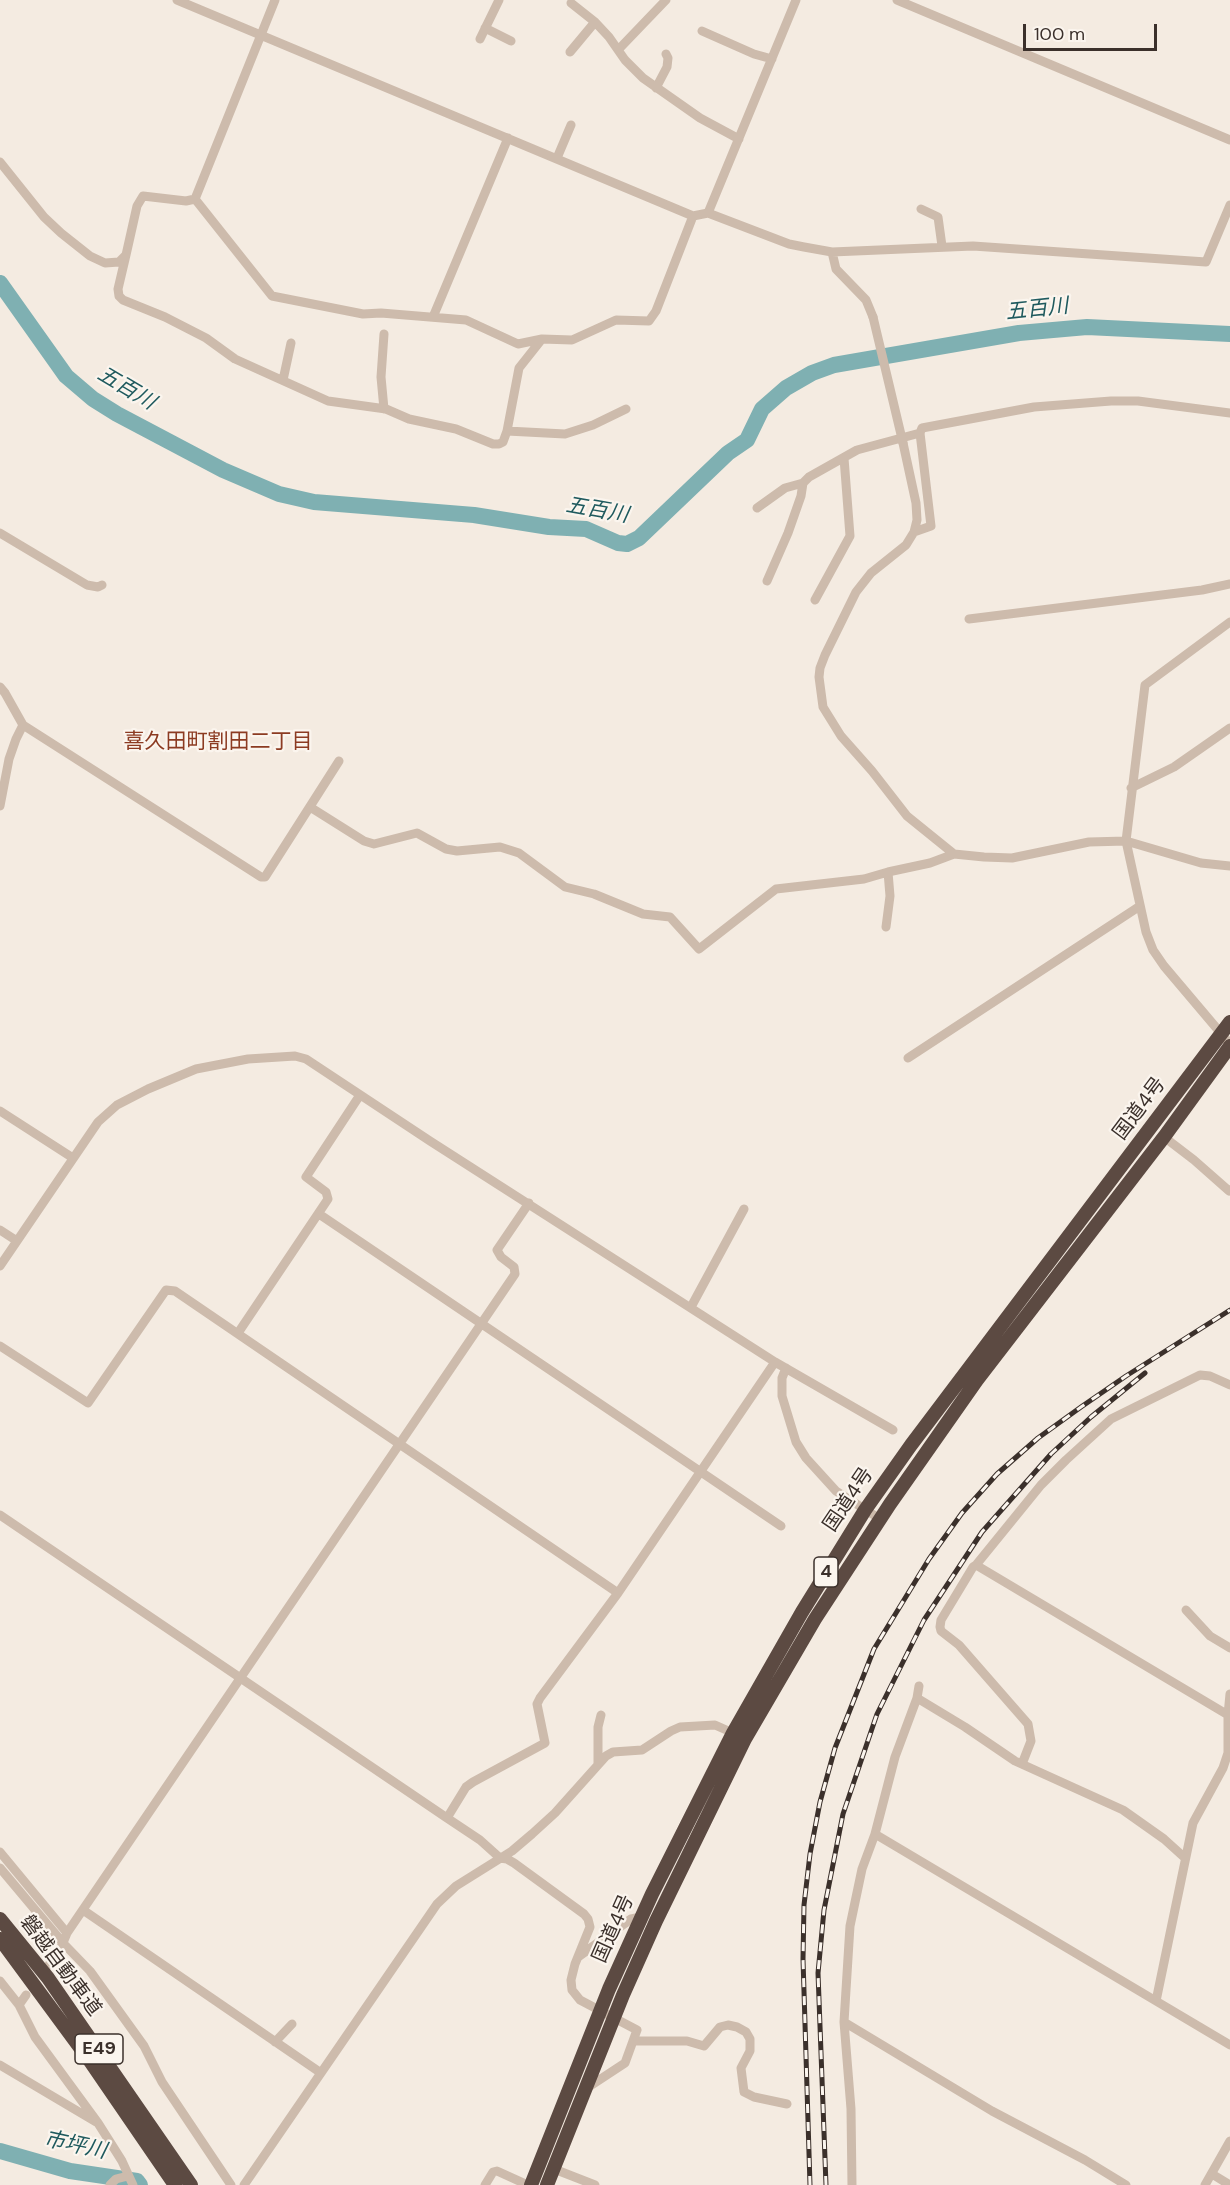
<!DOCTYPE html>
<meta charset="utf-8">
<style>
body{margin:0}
#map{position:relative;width:1230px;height:2185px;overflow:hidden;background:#f4ebe1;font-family:"DM Sans",sans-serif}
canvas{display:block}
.scale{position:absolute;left:1023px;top:24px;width:134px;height:27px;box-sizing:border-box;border:3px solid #3b302b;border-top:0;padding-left:8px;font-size:18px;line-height:21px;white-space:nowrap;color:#3b302b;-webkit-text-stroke:4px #fbf5ee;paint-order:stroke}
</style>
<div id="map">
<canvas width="1230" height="2185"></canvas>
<div class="scale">100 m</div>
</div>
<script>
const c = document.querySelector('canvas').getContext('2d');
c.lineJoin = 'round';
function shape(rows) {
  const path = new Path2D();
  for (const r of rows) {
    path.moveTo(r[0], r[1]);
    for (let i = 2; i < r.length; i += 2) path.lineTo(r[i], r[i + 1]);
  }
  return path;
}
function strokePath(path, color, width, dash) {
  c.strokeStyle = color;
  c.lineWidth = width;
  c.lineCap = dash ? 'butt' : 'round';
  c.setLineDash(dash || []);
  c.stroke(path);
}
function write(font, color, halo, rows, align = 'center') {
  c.font = font + ' "DM Sans","Noto Sans JP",sans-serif';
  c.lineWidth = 4.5;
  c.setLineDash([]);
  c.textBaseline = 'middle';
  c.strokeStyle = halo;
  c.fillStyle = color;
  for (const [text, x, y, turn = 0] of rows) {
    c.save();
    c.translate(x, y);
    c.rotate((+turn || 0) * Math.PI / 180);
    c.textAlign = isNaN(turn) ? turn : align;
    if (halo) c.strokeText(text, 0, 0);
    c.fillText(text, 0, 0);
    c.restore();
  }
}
const river = shape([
 [0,283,66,376,93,399,117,414,223,470,279,494,314,502,474,515,549,527,586,529,618,543,627,544,639,538,728,453,747,440,762,409,786,388,812,373,834,365,1019,333,1087,327,1230,334],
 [0,2151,70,2171,137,2181,140,2185]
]);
const minor = shape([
 [177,0,693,216,708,213,789,244,804,247,832,252,973,246,1206,262,1230,205],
 [275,0,195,199,272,296,363,314,381,313,466,320,518,344,542,339,572,340,616,320,649,321,656,311,693,216],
 [897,0,1230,140],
 [571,3,595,22,609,37,625,60,643,78,700,118,739,139],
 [485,28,511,41],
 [702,31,754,54,772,59],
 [480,39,499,0],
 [618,50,666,0],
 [570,52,595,22],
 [656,88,667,67,668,58,666,54],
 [557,158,571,125],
 [0,162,44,217,61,233,90,256,105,263,119,262,126,255,137,206,143,196,186,201,195,199],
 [921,209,938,217,942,246],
 [708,213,796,0],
 [832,252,836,269,866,300,873,317],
 [126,255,118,289,119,296,123,300,165,317,206,338,235,359,328,401,386,409,409,419,456,429,493,444,499,444,503,442,507,431,519,368,542,339],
 [433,317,508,138],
 [283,380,291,343],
 [384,409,381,377,384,334],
 [507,431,565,434,593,425,626,409],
 [903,443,916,503,917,520,914,532,906,545,871,573,856,592,825,655,820,668,819,677,823,707,841,736,872,771,907,816,954,854,984,857,1012,858,1089,842,1126,841,1201,863,1230,866],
 [757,508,785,488,803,483],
 [914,532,931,526,920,433,922,428,1034,407,1111,401,1138,401,1230,413],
 [0,533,87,585,98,587,102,585],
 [767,581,788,533,801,496,803,483,809,477,857,450,920,433],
 [815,600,850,536,844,458],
 [969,619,1202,590,1230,584],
 [1230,622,1145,685,1126,841,1146,932,1153,950,1164,966,1230,1044],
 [0,687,5,693,23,725,261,877,265,877,339,761],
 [1131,788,1174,767,1230,728],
 [0,806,9,759,16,739,23,725],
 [310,807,364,841,374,844,417,833,446,849,457,851,500,847,519,853,565,887,594,894,643,914,670,917,699,949,776,889,864,879,888,872,930,863,954,854],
 [886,927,890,896,888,872],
 [908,1058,1140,906],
 [0,1111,73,1158],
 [1164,1137,1194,1160,1229,1191,1230,1190],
 [319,1214,781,1526],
 [0,1230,17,1241],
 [0,1266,98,1122,117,1105,148,1089,196,1069,248,1059,295,1056,306,1059,430,1141,775,1362,893,1430],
 [691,1307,744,1209],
 [238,1333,328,1199,326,1192,306,1177,360,1095],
 [0,1346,88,1403,166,1290,175,1291,618,1593],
 [786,1368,782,1378,782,1396,796,1442,806,1458,836,1491,880,1519],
 [0,1515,447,1818,480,1840,500,1858,507,1859,514,1863,584,1914,588,1919,590,1927,575,1964,571,1980,572,1990,580,2000,637,2030,625,2063,587,2088],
 [976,1565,1041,1485,1066,1460,1111,1419,1200,1375,1210,1376,1230,1385],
 [1186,1610,1210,1636,1230,1648],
 [1230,1694,1228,1715,1228,1753,1223,1768,1193,1823,1156,2001,1230,2045],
 [917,1698,965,1727,1015,1761,1123,1810,1164,1839,1185,1858],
 [598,1764,598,1727,601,1715],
 [1022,1764,1031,1741,1028,1724,959,1645,941,1631,940,1627,941,1620,973,1567,976,1565,1228,1715],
 [447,1818,466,1787,473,1782,545,1743,537,1704,540,1698,618,1593,775,1362],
 [875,1834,895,1757,917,1698,919,1686],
 [0,1852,67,1933],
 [0,1868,63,1943,90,1971,144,2046,162,2082,231,2185],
 [83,1910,321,2073],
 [578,1957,631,1919,641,1917],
 [49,1965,60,1950,67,1933,515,1274,514,1267,501,1257,497,1250,529,1203],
 [0,1981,19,2005,35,2037,98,2123,122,2161,133,2185],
 [19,2005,26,1995],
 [844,2022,851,2109,852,2185],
 [633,2041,687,2041,704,2046,720,2027,728,2025,737,2027,746,2032,750,2039,750,2051,741,2068,744,2092,754,2097,787,2104],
 [275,2042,292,2024],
 [0,2065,96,2122],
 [554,2169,595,2185],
 [1212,2174,1230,2185],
 [110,2185,116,2179,128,2176],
 [244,2185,437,1904,456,1886,512,1851,532,1834,555,1813,606,1756,613,1752,642,1750,671,1731,680,1727,715,1725,733,1733],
 [485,2185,493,2172,497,2171,528,2185],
 [1126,2185,1085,2160,992,2111,844,2022,850,1926,862,1869,875,1834,1156,2001],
 [1205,2185,1230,2141]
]);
const highway = shape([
 [0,1919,48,1978,191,2185],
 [0,1939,90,2061,175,2185],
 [531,2185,609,1989,652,1894,733,1733,802,1612,865,1510,911,1445,1230,1022],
 [547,2185,623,1995,656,1921,745,1739,815,1619,890,1504,977,1380,1164,1137,1230,1046]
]);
const rail = shape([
 [810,2185,803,1959,804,1905,810,1854,820,1802,835,1748,874,1649,929,1559,962,1513,997,1474,1038,1438,1081,1407,1126,1376,1230,1310],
 [826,2185,818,1973,824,1910,843,1814,877,1714,924,1620,982,1532,1051,1454,1091,1417,1145,1373]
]);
const minorBridge = shape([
 [873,317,903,443]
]);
const shields = [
 [826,1572,24],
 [99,2049,48]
];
const shieldNames = [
 ["4",826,1572],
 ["E49",99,2049]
];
const streetNames = [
 ["国道4号",1140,1109,-53],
 ["国道4号",849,1500,-56],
 ["国道4号",614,1929,-66],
 ["磐越自動車道",60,1966,53]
];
const waterNames = [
 ["五百川",1037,310,-6],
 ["五百川",126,389,31],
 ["五百川",597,511,10],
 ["市坪川",75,2146,12]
];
const neighbourhoodNames = [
 ["喜久田町割田二丁目",218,742]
];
strokePath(river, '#7fb0b2', 16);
strokePath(minor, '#cdbbac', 9);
strokePath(highway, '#5c4a42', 14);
strokePath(rail, '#3b302b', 5);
strokePath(rail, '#fbf5ee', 3, [9]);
strokePath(minorBridge, '#cdbbac', 9);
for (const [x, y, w] of shields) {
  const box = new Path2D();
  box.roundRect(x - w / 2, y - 15, w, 30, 4.5);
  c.fillStyle = '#fbf5ee';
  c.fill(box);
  strokePath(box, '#3b302b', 1.5);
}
write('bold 18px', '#3b302b', null, shieldNames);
write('20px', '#3b302b', '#fbf5ee', streetNames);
write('italic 21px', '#1f5a5e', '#fbf5ee', waterNames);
write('21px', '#8c3b22', '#fbf5ee', neighbourhoodNames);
</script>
